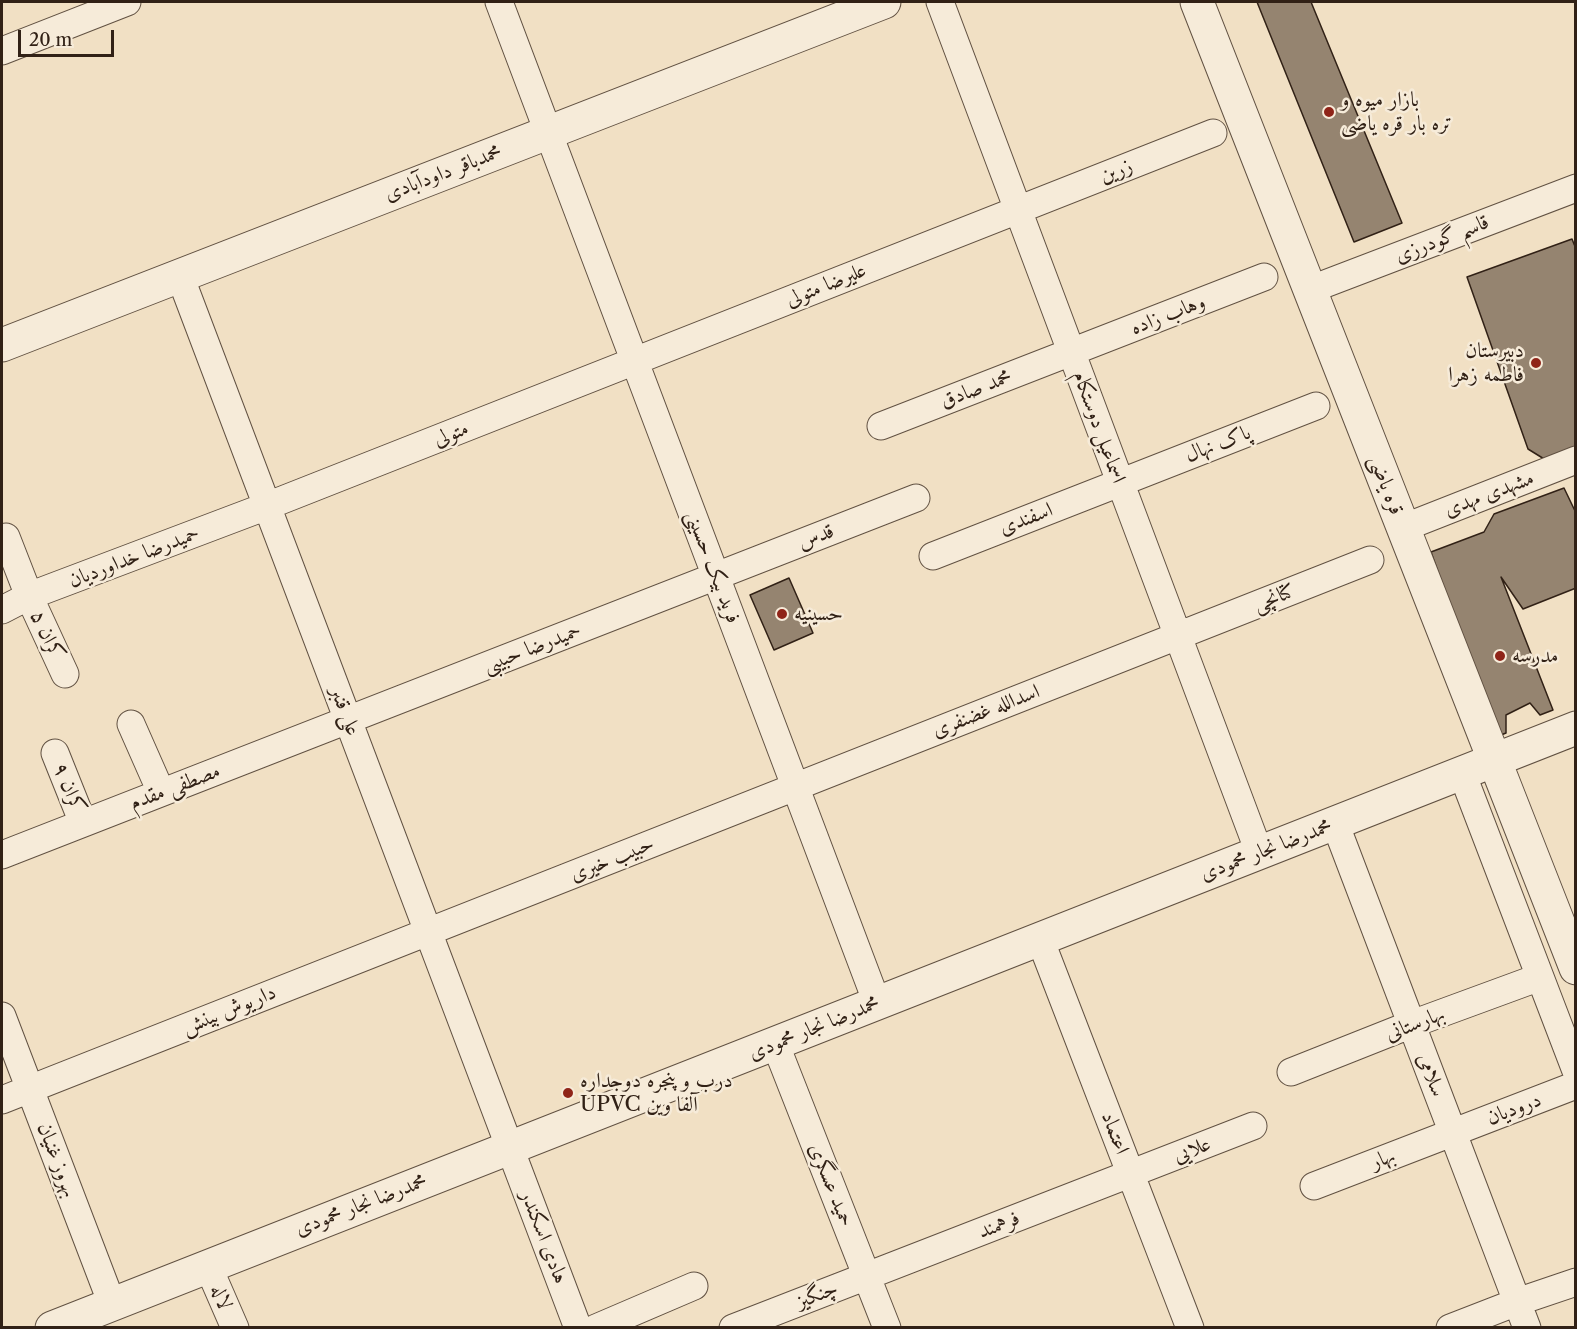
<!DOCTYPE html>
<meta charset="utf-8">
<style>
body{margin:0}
#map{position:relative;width:1577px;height:1329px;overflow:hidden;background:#f1e0c4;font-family:"Libre Caslon Text",serif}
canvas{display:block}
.frame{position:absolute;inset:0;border:3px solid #312116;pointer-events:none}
.scale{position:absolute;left:18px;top:30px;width:96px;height:27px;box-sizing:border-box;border:3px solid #312116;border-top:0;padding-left:8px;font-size:18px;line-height:21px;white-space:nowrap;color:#312116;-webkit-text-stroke:4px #f6ebd9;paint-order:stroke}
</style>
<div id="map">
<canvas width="1577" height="1329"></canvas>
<div class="frame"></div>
<div class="scale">20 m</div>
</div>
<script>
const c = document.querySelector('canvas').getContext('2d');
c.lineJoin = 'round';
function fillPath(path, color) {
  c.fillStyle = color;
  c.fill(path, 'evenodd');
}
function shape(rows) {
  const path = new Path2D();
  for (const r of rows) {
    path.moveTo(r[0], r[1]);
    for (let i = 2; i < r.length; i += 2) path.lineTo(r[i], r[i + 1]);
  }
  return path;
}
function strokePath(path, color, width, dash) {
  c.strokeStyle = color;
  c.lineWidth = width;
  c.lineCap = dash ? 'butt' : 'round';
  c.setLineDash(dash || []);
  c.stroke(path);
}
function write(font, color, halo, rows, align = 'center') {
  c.font = font + ' "Libre Caslon Text",Amiri,serif';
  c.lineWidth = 5;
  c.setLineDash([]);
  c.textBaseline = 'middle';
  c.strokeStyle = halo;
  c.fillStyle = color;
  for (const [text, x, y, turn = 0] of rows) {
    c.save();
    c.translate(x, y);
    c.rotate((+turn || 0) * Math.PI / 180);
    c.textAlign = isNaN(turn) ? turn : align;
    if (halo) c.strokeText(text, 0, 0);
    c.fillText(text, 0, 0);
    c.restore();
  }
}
const building = shape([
 [1257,2,1311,2,1402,223,1354,242,1257,2],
 [1572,239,1576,249,1576,451,1549,462,1528,449,1467,277,1572,239],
 [1564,488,1576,513,1576,588,1523,609,1501,577,1553,710,1540,715,1530,703,1506,715,1506,733,1496,737,1431,552,1484,532,1494,514,1564,488],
 [789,578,813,633,774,650,750,595,789,578]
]);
const minor = shape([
 [499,2,877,1003],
 [940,2,1259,852],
 [2,51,127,2],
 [180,276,578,1328],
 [1309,290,1576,188],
 [881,426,1264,277],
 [1403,528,1576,460],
 [6,537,29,596,65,674],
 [933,556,1316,406],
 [2,610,29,596,267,506,1213,133],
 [131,724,161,792],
 [55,753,83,823],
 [1462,773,1576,1071],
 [1335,823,1527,1328],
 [2,855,916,498],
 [1040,939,1190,1328],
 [2,1016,112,1304],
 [775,1043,887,1328],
 [1291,1072,1412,1024,1540,977],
 [2,1100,1370,560],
 [1314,1186,1576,1085],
 [208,1266,235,1328],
 [596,1328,694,1286],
 [733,1328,1253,1126],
 [1450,1328,1517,1302,1576,1282]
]);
const tertiary = shape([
 [1197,2,1576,968],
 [2,345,884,2],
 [52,1328,1576,728]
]);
const markers = [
 [1329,112,6,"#8f2418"],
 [1536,363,6,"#8f2418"],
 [782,614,6,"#8f2418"],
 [1500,656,6,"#8f2418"],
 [568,1093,6,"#8f2418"]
];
const poiNames = [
 ["بازار میوه و",1341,100],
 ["تره بار قره یاضی",1341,124],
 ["دبیرستان",1524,351,"right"],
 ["فاطمه زهرا",1524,375,"right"],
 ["حسینیه",794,614],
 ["مدرسه",1512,656],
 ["درب و پنجره دوجداره",580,1081],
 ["UPVC آلفا وین",580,1105]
];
const streetNames = [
 ["زرین",1116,171,-22],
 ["محمدباقر داودآبادی",443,173,-21],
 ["قاسم گودرزی",1442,239,-21],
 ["علیرضا متولی",826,285,-22],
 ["وهاب زاده",1168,315,-21],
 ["محمد صادق",976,389,-21],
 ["اسماعیل دوستکام",1099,427,70],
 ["متولی",451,434,-22],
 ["پاک نهال",1218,444,-21],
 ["قره یاضی",1386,485,69],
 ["مشهدی مهدی",1489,494,-21],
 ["اسفندی",1026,519,-21],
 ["قدس",816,537,-21],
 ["حمیدرضا خداوردیان",134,557,-21],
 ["فرید بیک حسینی",713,567,69],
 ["کتانچی",1274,598,-22],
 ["کران ۵",47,635,65],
 ["حمیدرضا حبیبی",532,648,-21],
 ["علی قنبر",345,711,69],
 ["اسدالله غضنفری",986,711,-21],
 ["مصطفی مقدم",175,787,-21],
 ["کران ۹",69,788,68],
 ["محمدرضا نجار محمودی",1266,850,-21],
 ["حبیب خیری",612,859,-22],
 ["داریوش بینش",229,1010,-22],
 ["بهارستانی",1415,1024,-21],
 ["محمدرضا نجار محمودی",814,1028,-22],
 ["سلامی",1431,1075,69],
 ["درودیان",1514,1109,-21],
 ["اعتماد",1115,1133,69],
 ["علایی",1192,1150,-21],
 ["بهار",1383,1159,-21],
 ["بهروز غنیان",57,1160,69],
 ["حمید عسگری",831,1185,68],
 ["محمدرضا نجار محمودی",361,1205,-21],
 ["فرهمند",999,1225,-21],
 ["هادی اسکندر",544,1237,69],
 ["چنگیز",817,1295,-21],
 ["لاله",221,1297,67]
];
fillPath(building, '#958470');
strokePath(building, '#312116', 1.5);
strokePath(minor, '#615142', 29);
strokePath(tertiary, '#615142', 35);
strokePath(minor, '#f6ebd9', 27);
strokePath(tertiary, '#f6ebd9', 33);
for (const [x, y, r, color] of markers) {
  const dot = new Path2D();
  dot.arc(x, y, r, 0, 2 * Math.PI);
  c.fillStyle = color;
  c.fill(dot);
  strokePath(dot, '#f6ebd9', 2);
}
write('21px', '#312116', '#f6ebd9', poiNames, 'left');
write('21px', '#312116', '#f6ebd9', streetNames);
</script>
